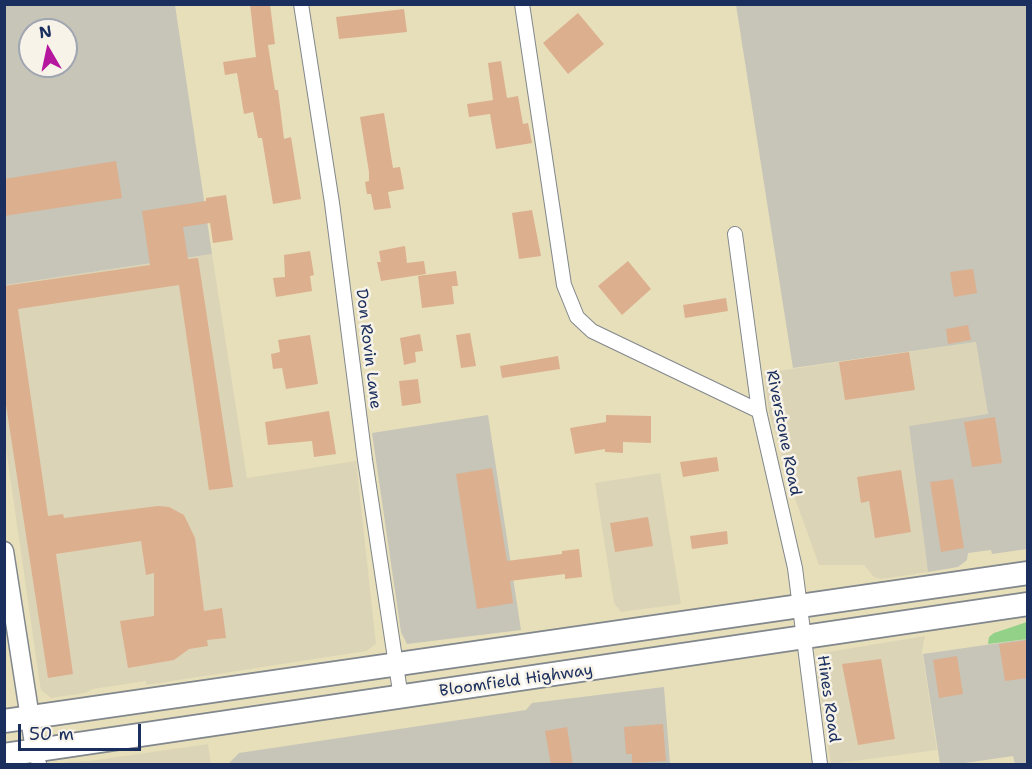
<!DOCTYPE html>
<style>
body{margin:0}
#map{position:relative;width:1032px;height:769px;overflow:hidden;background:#e7dfba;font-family:"Shantell Sans",sans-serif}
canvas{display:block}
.frame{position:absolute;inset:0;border:6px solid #1b2f5e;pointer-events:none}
.north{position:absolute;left:18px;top:18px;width:60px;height:60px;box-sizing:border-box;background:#f7f3e8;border:2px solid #9fa5b1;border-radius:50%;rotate:351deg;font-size:16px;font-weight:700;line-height:24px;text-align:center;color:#1b2f5e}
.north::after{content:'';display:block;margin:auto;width:21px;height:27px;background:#b5179e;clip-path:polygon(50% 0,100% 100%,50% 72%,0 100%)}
.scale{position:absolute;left:18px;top:724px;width:123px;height:27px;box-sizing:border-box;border:3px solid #1b2f5e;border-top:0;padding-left:8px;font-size:18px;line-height:21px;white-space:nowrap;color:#1b2f5e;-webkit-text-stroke:4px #f7f3e8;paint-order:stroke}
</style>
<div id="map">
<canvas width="1032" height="769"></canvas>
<div class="frame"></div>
<div class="north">N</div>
<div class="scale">50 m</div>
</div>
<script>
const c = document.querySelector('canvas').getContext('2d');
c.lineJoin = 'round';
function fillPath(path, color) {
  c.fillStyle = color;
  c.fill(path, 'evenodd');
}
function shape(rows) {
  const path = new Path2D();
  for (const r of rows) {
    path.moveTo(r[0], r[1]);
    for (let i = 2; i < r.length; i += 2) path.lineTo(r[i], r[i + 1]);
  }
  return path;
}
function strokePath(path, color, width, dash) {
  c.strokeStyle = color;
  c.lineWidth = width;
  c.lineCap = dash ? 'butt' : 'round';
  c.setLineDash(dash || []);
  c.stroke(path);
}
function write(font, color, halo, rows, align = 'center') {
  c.font = font + ' "Shantell Sans",sans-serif';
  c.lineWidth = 5;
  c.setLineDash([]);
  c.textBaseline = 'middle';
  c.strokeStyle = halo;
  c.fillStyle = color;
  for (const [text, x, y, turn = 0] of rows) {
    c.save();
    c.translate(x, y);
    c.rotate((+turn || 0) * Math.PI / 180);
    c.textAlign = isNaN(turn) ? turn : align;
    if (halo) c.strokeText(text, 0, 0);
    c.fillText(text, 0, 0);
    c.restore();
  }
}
const built = shape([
 [212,254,247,478,356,461,376,644,366,651,146,685,146,681,93,689,85,693,51,698,41,690,40,685,5,441,4,285],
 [977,342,988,415,909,427,928,572,881,579,874,577,864,565,819,565,793,493,769,412,764,373],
 [660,473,681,604,621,612,614,603,595,483],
 [925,636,922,651,937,750,831,764,817,672,817,664,822,653],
 [208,744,211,764,61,764,66,762,89,761]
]);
const industrial = shape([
 [4,5,175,5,212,254,5,285],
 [30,30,66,30,66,66,30,66],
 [736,5,1027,5,1027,549,992,554,991,550,968,553,967,560,958,567,928,572,909,426,988,414,976,342,793,368],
 [488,415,521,630,407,644,401,632,372,433],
 [1027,639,1027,764,1015,764,1013,756,958,764,940,764,923,654],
 [664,687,670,764,228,764,239,753,526,710,532,703]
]);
const green = shape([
 [1027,622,1027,639,988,644,989,637,994,633]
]);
const building = shape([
 [250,4,270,4,275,44,268,45,275,90,278,90,284,139,291,137,301,199,273,204,262,138,258,138,253,112,244,114,237,73,225,75,223,62,256,57],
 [404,9,407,32,339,39,336,17],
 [578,13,604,44,568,74,543,43],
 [501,61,507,98,518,96,523,124,528,123,532,143,496,149,490,114,469,117,467,104,493,100,488,63],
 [384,113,393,168,400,167,404,189,388,192,391,208,374,210,371,194,367,194,365,182,369,181,369,172,360,117],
 [116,161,122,198,4,216,4,179],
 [226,195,233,240,213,243,210,223,183,227,188,259,198,258,233,487,209,490,179,285,18,309,48,516,63,514,64,518,158,506,169,507,184,515,195,538,204,611,222,608,226,638,207,640,208,646,189,649,174,660,128,668,120,621,154,616,154,573,146,575,141,541,56,554,73,674,48,678,4,392,4,286,150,265,142,211,206,201,206,198],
 [532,210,541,256,519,259,512,213],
 [405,246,407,263,424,261,426,274,381,281,377,262,381,262,379,251],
 [310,251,314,275,310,276,312,291,276,297,273,278,285,277,284,255],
 [628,261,651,289,622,315,598,286],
 [973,269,977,293,954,297,950,272],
 [456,271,458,286,452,286,454,304,422,308,418,276],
 [726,298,728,311,685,318,683,305],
 [968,325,971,340,948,344,946,329],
 [470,333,476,366,461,368,456,335],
 [420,334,423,351,415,352,416,362,404,365,400,338],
 [310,335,318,384,286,389,282,368,273,369,271,354,280,352,278,340],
 [909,352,915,390,845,400,839,362],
 [558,356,560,369,502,378,500,366],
 [418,379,421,403,402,406,399,381],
 [329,411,336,454,314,457,312,441,268,445,265,422],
 [606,415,651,416,651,443,623,442,623,453,605,452,605,449,575,454,570,428,606,422],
 [995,417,1002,463,972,467,964,422],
 [717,457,719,471,683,477,680,462],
 [492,468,507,561,562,554,562,551,579,549,582,577,565,579,565,574,510,581,513,603,477,609,456,474],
 [901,470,911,532,875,538,869,501,861,503,857,477],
 [953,479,964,548,941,552,930,482],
 [648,517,653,546,615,552,610,523],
 [727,531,728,544,692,549,690,536],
 [1028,640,1028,678,1005,681,999,644],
 [957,656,963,694,939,698,933,660],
 [881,659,895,739,858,745,842,664],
 [663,724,666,761,632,763,632,754,626,754,624,727],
 [567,727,573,765,551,765,545,731]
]);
const minor = shape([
 [301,4,332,203,365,460,401,698],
 [522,4,564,285,577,317,592,331,759,411],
 [735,234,759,411,795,568,820,764],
 [35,750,39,764]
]);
const tertiary = shape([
 [4,551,35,750]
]);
const trunk = shape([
 [4,721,1028,573],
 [4,755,1028,604]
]);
const streetNames = [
 ["Don Rovin Lane",368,349,83],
 ["Riverstone Road",783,433,79],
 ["Bloomfield Highway",516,681,-8],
 ["Hines Road",828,699,82]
];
fillPath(built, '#dcd4b6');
fillPath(industrial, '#c6c5b8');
fillPath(green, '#92d187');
fillPath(building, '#dcaf8f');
strokePath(minor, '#81878c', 16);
strokePath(tertiary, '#81878c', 21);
strokePath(trunk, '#81878c', 26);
strokePath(minor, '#fff', 14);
strokePath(tertiary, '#fff', 18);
strokePath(trunk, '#fff', 22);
write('16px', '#1b2f5e', '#f7f3e8', streetNames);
</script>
